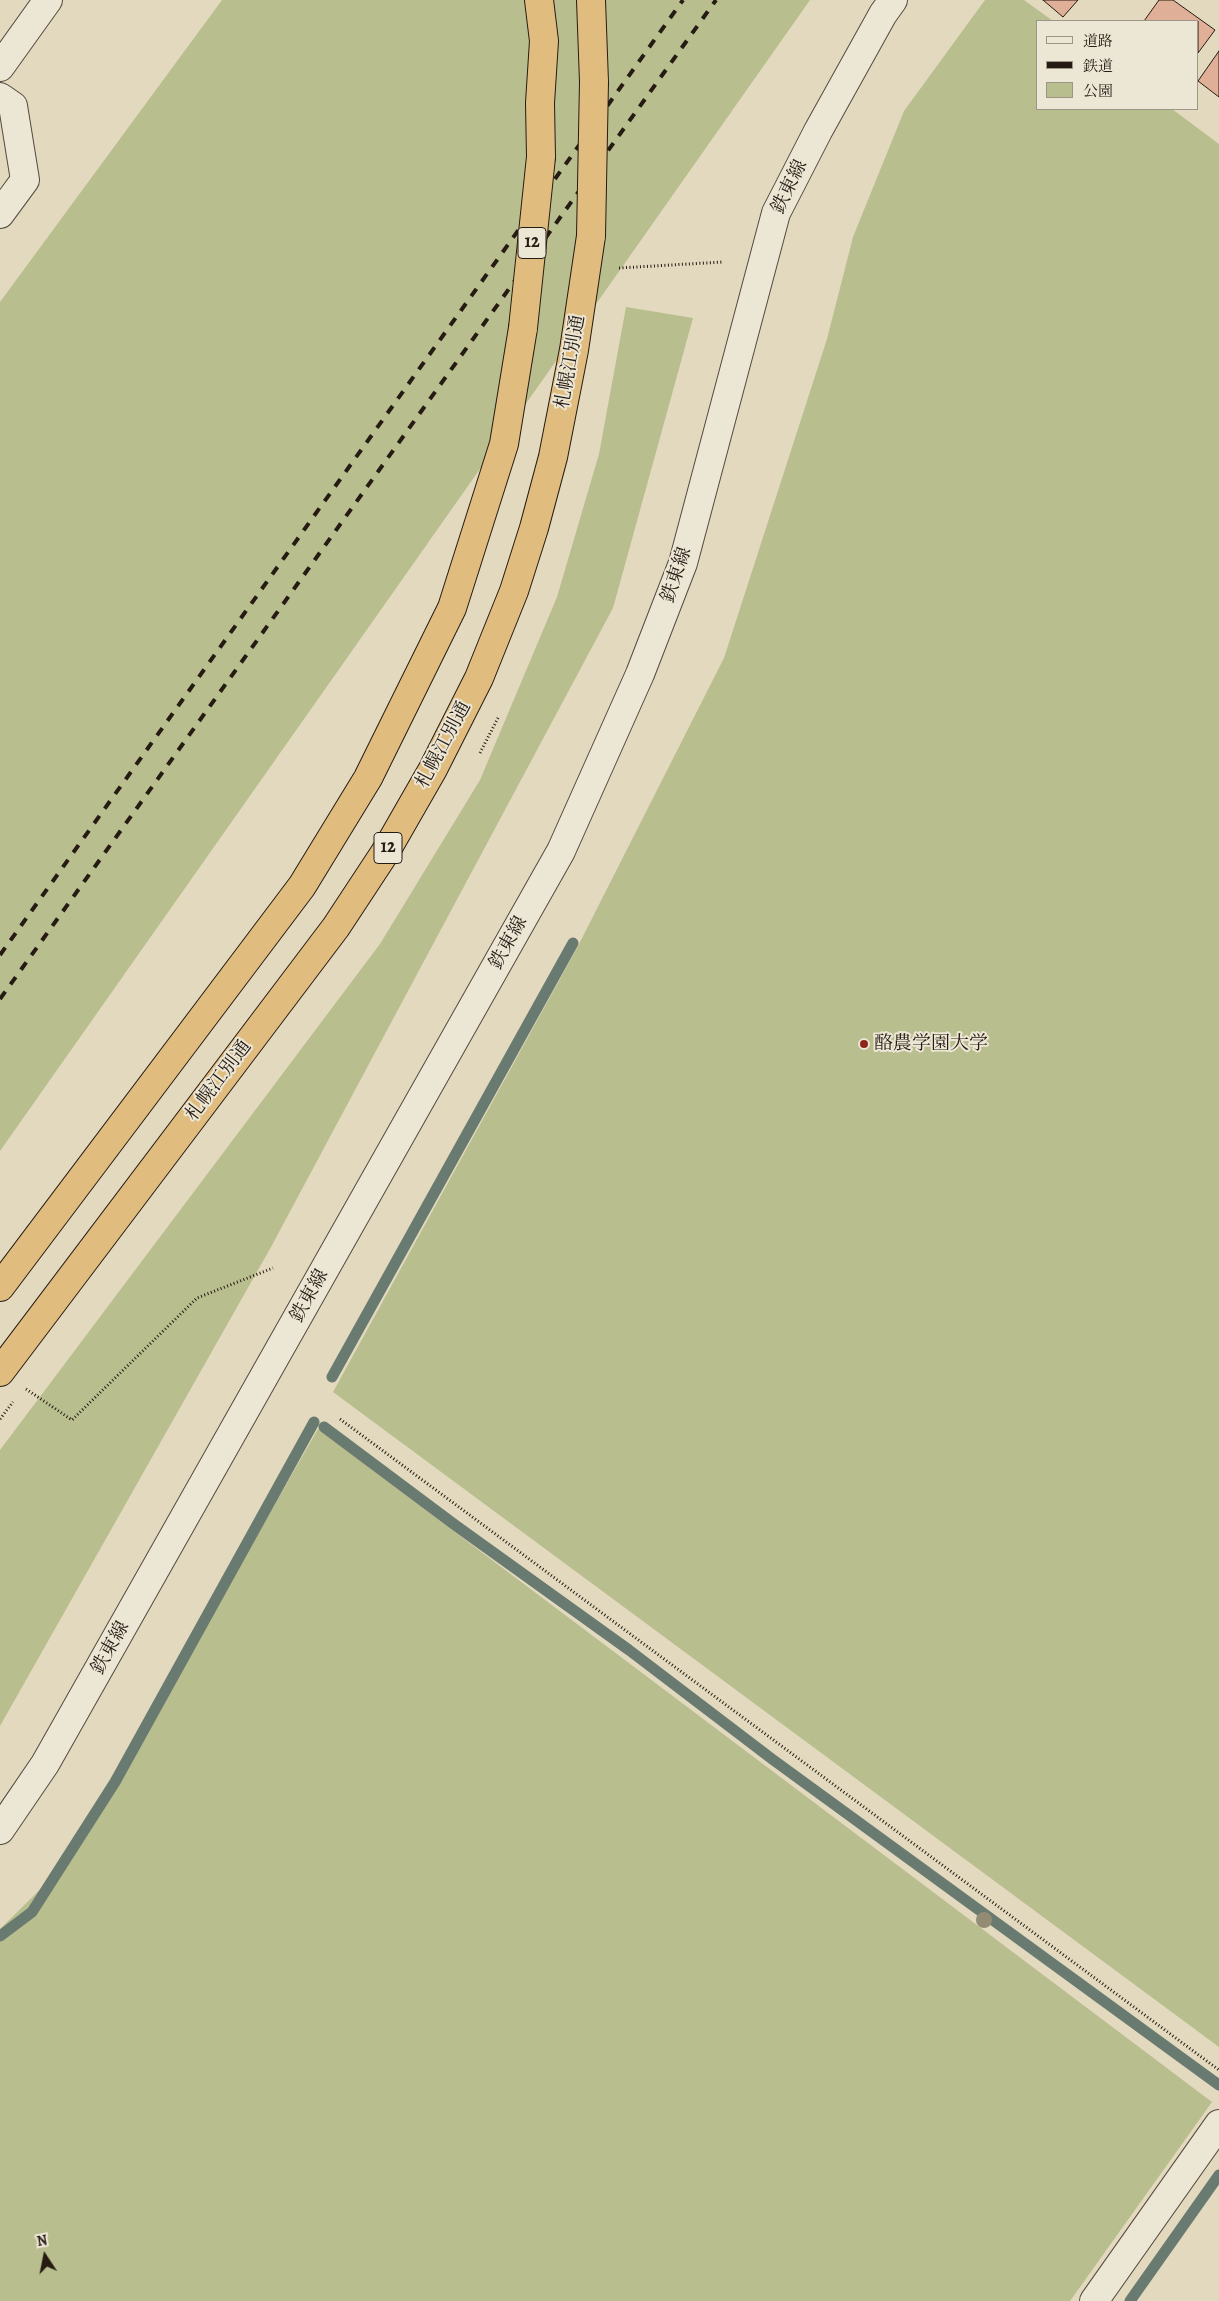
<!DOCTYPE html>
<meta charset="utf-8">
<style>
body{margin:0}
#map{position:relative;width:1219px;height:2301px;overflow:hidden;background:#e2d9be;font-family:Alegreya,"Noto Serif JP",serif}
canvas{display:block}
.legend{position:absolute;left:1036px;top:20px;width:162px;height:90px;box-sizing:border-box;background:#ece6d5;border:1px solid #9d9587;margin:0;padding:6px 9px;list-style:none;font-size:15px;color:#261b13}
.legend li{display:flex;align-items:center;gap:10px;height:25px}
.legend b{width:25px;border:1px solid #9d9587}
.north{position:absolute;left:20px;top:2231px;width:50px;height:50px;-webkit-text-stroke:4px #ece6d5;paint-order:stroke;rotate:349deg;font-size:14px;font-weight:700;line-height:20px;text-align:center;color:#261b13}
.north::after{content:'';display:block;margin:auto;width:18px;height:22px;background:#261b13;clip-path:polygon(50% 0,100% 100%,50% 72%,0 100%)}
</style>
<div id="map">
<canvas width="1219" height="2301"></canvas>
<ul class="legend">
<li><b style="height:6px;background:#ece6d5"></b>道路</li>
<li><b style="height:6px;background:#261b13"></b>鉄道</li>
<li><b style="height:14px;background:#b9be8e"></b>公園</li>
</ul>
<div class="north">N</div>
</div>
<script>
const c = document.querySelector('canvas').getContext('2d');
c.lineJoin = 'round';
function fillPath(path, color) {
  c.fillStyle = color;
  c.fill(path, 'evenodd');
}
function shape(rows) {
  const path = new Path2D();
  for (const r of rows) {
    path.moveTo(r[0], r[1]);
    for (let i = 2; i < r.length; i += 2) path.lineTo(r[i], r[i + 1]);
  }
  return path;
}
function strokePath(path, color, width, dash) {
  c.strokeStyle = color;
  c.lineWidth = width;
  c.lineCap = dash ? 'butt' : 'round';
  c.setLineDash(dash || []);
  c.stroke(path);
}
function write(font, color, halo, rows, align = 'center') {
  c.font = font + ' Alegreya,"Noto Serif JP",serif';
  c.lineWidth = 4;
  c.setLineDash([]);
  c.textBaseline = 'middle';
  c.strokeStyle = halo;
  c.fillStyle = color;
  for (const [text, x, y, turn = 0] of rows) {
    c.save();
    c.translate(x, y);
    c.rotate((+turn || 0) * Math.PI / 180);
    c.textAlign = isNaN(turn) ? turn : align;
    if (halo) c.strokeText(text, 0, 0);
    c.fillText(text, 0, 0);
    c.restore();
  }
}
const green = shape([
 [222,0,810,0,0,1151,0,302],
 [985,0,1024,0,1053,21,1038,21,1038,109,1172,109,1219,144,1219,2047,333,1392,577,948,724,658,827,339,853,237,904,111],
 [626,307,693,318,613,608,271,1247,0,1726,0,1450,380,944,480,780,557,597,599,454],
 [318,1429,1212,2102,1070,2301,0,2301,0,1929,72,1858]
]);
const stream = shape([
 [332,1377,573,943],
 [324,1427,455,1525,629,1650,772,1759,1219,2085],
 [0,1936,32,1912,115,1782,314,1422],
 [1130,2301,1219,2175]
]);
const building = shape([
 [1043,0,1078,0,1063,17,1043,0],
 [1159,0,1173,0,1215,30,1198,53,1198,21,1144,21,1159,0],
 [1219,51,1219,97,1198,81,1219,51]
]);
const path = shape([
 [619,268,723,262],
 [480,753,499,716],
 [26,1389,72,1420,197,1298,273,1268],
 [0,1419,13,1402],
 [340,1419,1219,2070]
]);
const minor = shape([
 [0,67,48,0],
 [0,97,13,106,25,180,0,214],
 [0,1830,45,1764,561,851,640,674,683,563,776,213,818,131,883,14,893,0],
 [1094,2301,1219,2124]
]);
const highway = shape([
 [539,0,544,41,540,103,541,157],
 [591,0,594,82],
 [0,1287,302,886,368,778,452,608,504,444,523,328],
 [0,1372,336,927,386,851,433,769,479,678,514,591,534,528,553,457,574,350,591,236]
]);
const rail = shape([
 [0,955,683,0],
 [0,999,716,0]
]);
const highwayBridge = shape([
 [591,236,594,82],
 [523,328,541,157]
]);
const trees = [
 [984,1920]
];
const markers = [
 [864,1044,5,"#8f2418"]
];
const shields = [
 [532,243,28],
 [388,848,28]
];
const shieldNames = [
 ["12",532,243],
 ["12",388,848]
];
const streetNames = [
 ["鉄東線",790,187,-64],
 ["札幌江別通",571,362,-80],
 ["鉄東線",677,575,-71],
 ["札幌江別通",444,745,-62],
 ["鉄東線",509,943,-61],
 ["札幌江別通",219,1081,-53],
 ["鉄東線",310,1296,-61],
 ["鉄東線",111,1648,-61]
];
const poiNames = [
 ["酪農学園大学",874,1044]
];
fillPath(green, '#b9be8e');
strokePath(stream, '#697a71', 11);
fillPath(building, '#dfaf97');
strokePath(building, '#261b13', 1);
strokePath(minor, '#554a3e', 30);
strokePath(highway, '#261b13', 30);
strokePath(path, '#261b13', 3, [1, 2.5]);
strokePath(minor, '#ece6d5', 28);
strokePath(highway, '#e1bc7f', 28);
strokePath(rail, '#261b13', 4, [9, 9]);
strokePath(highwayBridge, '#261b13', 30, []);
strokePath(highwayBridge, '#e1bc7f', 28);
c.fillStyle = '#938b74';
for (const [x, y] of trees) {
  c.beginPath();
  c.arc(x, y, 8, 0, 2 * Math.PI);
  c.fill();
}
for (const [x, y, r, color] of markers) {
  const dot = new Path2D();
  dot.arc(x, y, r, 0, 2 * Math.PI);
  c.fillStyle = color;
  c.fill(dot);
  strokePath(dot, '#ece6d5', 2);
}
for (const [x, y, w] of shields) {
  const box = new Path2D();
  box.roundRect(x - w / 2, y - 15.5, w, 31, 4);
  c.fillStyle = '#ece6d5';
  c.fill(box);
  strokePath(box, '#261b13', 1);
}
write('bold 18px', '#261b13', null, shieldNames);
write('19px', '#261b13', '#ece6d5', streetNames);
write('19px', '#261b13', '#ece6d5', poiNames, 'left');
</script>
